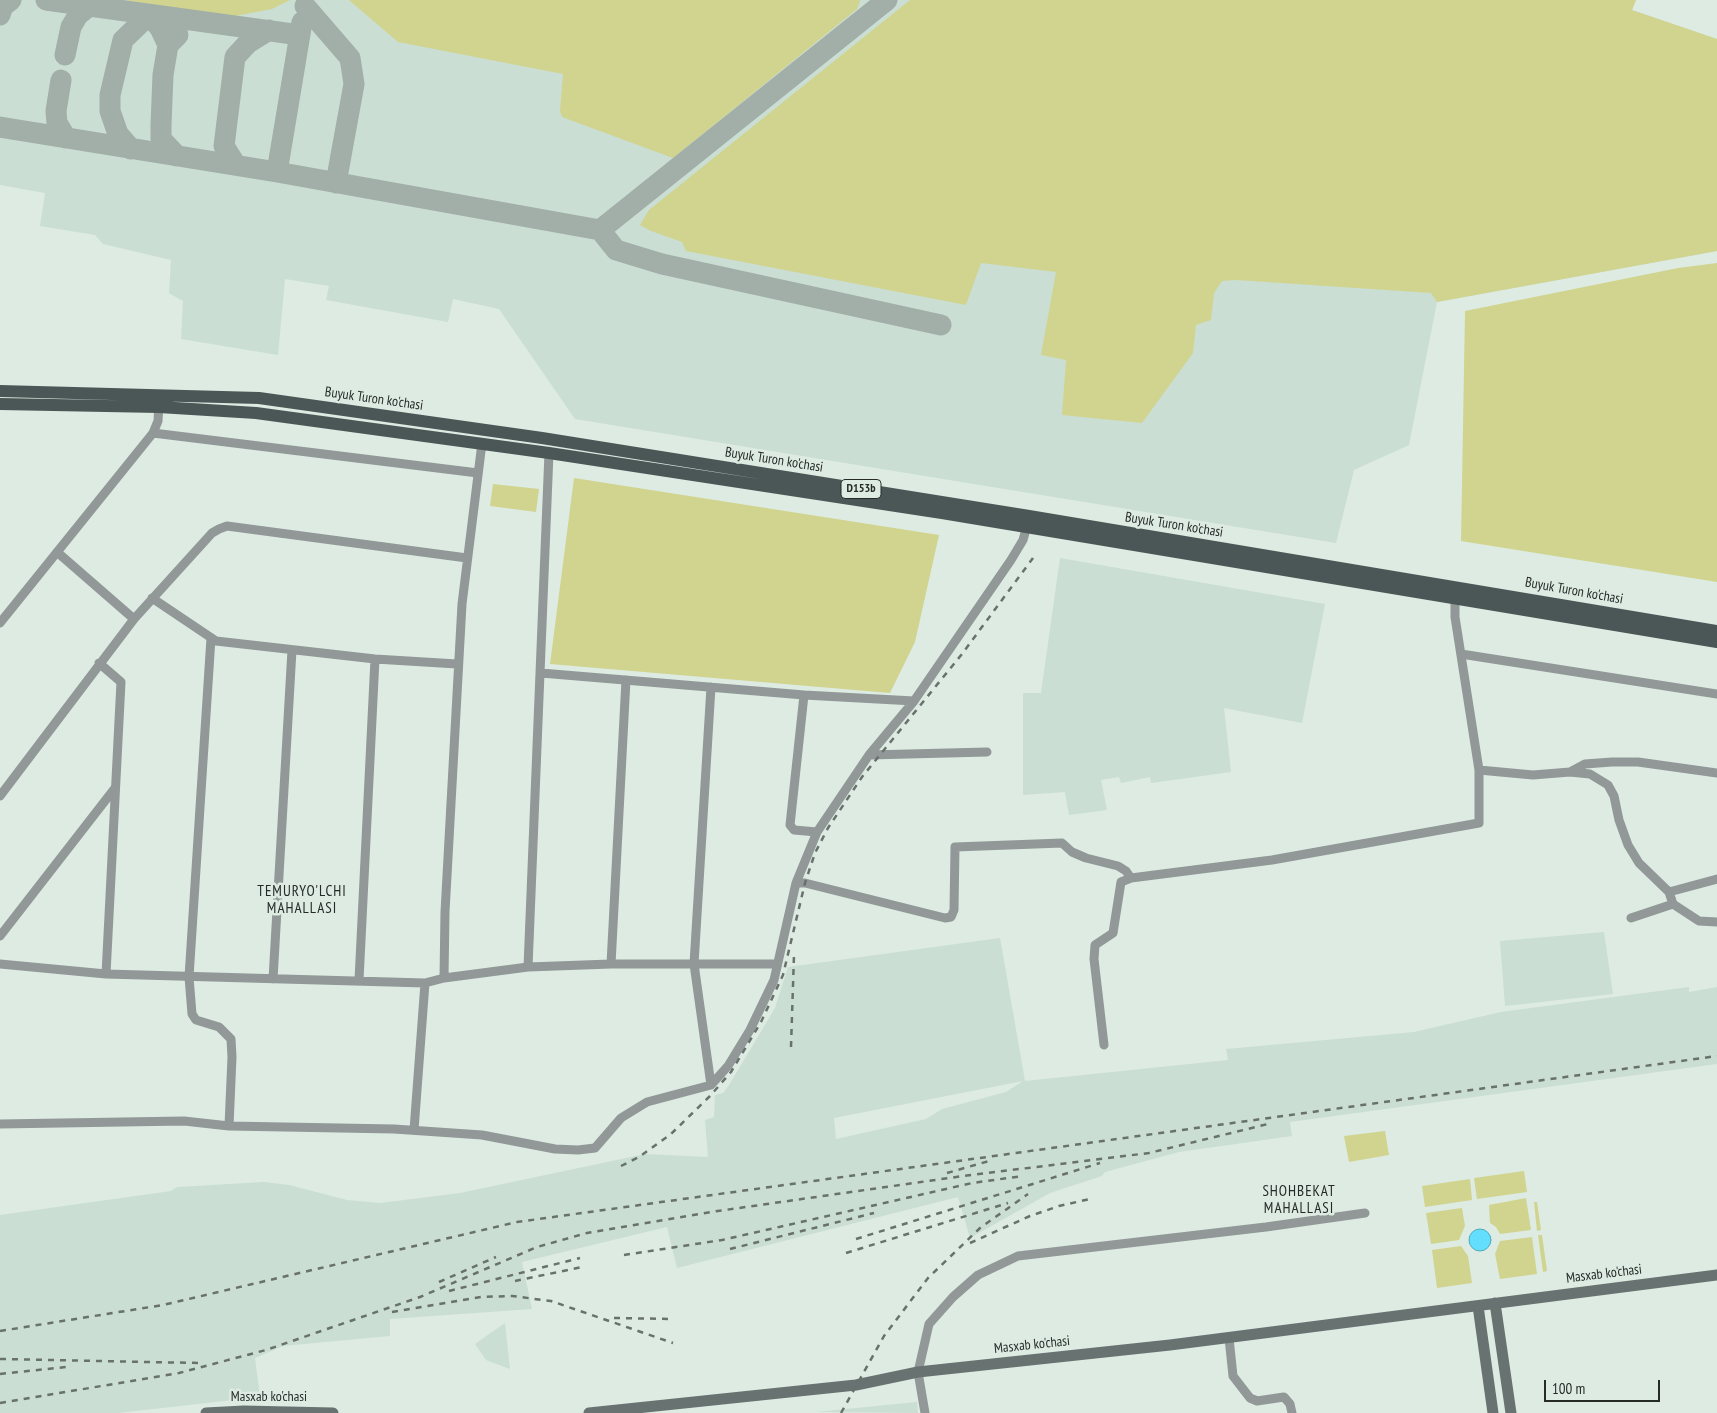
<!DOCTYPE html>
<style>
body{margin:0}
#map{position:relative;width:1717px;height:1413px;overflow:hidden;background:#ddebe3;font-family:"PT Sans Narrow",sans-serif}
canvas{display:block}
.scale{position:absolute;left:1544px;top:1380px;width:116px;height:22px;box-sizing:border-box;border:2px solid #262b28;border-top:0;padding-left:6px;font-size:15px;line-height:18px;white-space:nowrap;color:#262b28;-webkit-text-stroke:4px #ddebe3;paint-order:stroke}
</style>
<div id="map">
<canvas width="1717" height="1413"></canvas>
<div class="scale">100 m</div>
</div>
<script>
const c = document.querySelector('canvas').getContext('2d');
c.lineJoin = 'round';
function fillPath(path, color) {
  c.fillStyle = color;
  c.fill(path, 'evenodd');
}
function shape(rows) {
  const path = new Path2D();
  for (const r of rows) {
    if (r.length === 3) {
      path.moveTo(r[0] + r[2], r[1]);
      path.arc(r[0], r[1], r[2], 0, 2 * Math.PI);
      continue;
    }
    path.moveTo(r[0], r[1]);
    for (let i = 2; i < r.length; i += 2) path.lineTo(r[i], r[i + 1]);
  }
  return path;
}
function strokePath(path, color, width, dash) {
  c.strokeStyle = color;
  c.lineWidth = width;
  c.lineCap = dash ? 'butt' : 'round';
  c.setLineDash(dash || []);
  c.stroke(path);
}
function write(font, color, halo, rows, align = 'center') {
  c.font = font + ' "PT Sans Narrow",sans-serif';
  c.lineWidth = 5;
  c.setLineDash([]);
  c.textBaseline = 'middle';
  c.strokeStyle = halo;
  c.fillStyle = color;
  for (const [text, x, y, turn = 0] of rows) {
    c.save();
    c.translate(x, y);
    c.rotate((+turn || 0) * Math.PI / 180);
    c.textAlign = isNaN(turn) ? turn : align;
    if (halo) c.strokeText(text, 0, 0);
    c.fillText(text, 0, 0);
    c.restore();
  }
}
const built = shape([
 [0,0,1636,0,1632,10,1717,39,1717,251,1437,302,1409,445,1354,470,1336,543,575,419,499,309,453,299,448,322,326,300,329,286,285,279,278,355,181,339,183,301,169,293,171,260,103,244,95,235,40,226,45,193,0,185],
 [1060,558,1325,604,1302,723,1224,708,1231,772,1151,783,1150,777,1121,783,1119,777,1101,780,1107,810,1069,815,1065,792,1023,795,1023,693,1041,693],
 [1604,932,1613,994,1505,1006,1500,941],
 [1000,938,1025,1081,1228,1060,1226,1049,1414,1032,1501,1012,1689,987,1689,992,1717,987,1717,1064,1290,1122,1292,1136,1179,1152,1105,1172,1102,1176,1050,1193,970,1238,958,1197,677,1268,667,1227,522,1262,532,1309,390,1319,390,1336,283,1346,255,1358,260,1397,118,1413,0,1413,0,1215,171,1191,177,1187,264,1182,289,1185,347,1200,380,1203,460,1193,645,1154,708,1157,705,1120,714,1117,715,1095,723,1093,729,1085,775,1008,788,967],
 [1023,1081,1006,1092,942,1109,926,1119,836,1139,834,1118],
 [505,1323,510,1369,486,1360,475,1344],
 [917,1402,918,1413,816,1412]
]);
const green = shape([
 [124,0,290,0,272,9,230,17],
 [349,0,860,0,860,1,857,9,673,158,562,117,560,111,563,74,398,42],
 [910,0,1636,0,1632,10,1717,39,1717,251,1437,302,1431,293,1236,280,1222,281,1214,293,1211,320,1196,325,1193,353,1142,423,1062,415,1066,360,1041,355,1056,272,981,263,966,305,686,251,682,242,651,231,640,225,649,210],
 [1717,263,1717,582,1461,541,1465,311,1678,268],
 [574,478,939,535,915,642,890,693,550,664],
 [493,484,539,489,536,512,490,506],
 [1385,1131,1389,1155,1349,1162,1344,1136],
 [1524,1171,1527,1192,1477,1199,1474,1178],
 [1470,1179,1472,1200,1425,1207,1422,1186],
 [1526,1198,1531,1230,1500,1234,1496,1227,1490,1223,1489,1205],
 [1534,1202,1537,1202,1541,1230,1537,1231],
 [1462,1208,1465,1226,1459,1240,1431,1244,1426,1213],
 [1538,1235,1542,1235,1547,1271,1543,1272],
 [1532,1237,1537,1274,1500,1279,1495,1254,1500,1241],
 [1461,1246,1468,1256,1472,1283,1437,1288,1432,1250]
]);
const water = shape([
 [1480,1240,11]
]);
const taxiway = shape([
 [46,0,300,35],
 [305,6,350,58,354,84,336,183],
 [0,15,3,6,11,0],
 [65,55,71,27,78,15,89,6],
 [61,80,56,111,57,123,66,138],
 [0,127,277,172,600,230,616,250,662,264,941,325],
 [131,149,118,134,110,111,110,95,123,40,149,15,160,28,168,45],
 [177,156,161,139,161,125,163,75,168,45,178,35],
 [236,165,224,146,235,57,248,43,269,30],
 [277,172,302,22],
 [600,230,887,0]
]);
const street = shape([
 [153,433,478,473],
 [57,552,134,619],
 [152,598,216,641,375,659,457,664],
 [0,623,153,433,158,421,159,403],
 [211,638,189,977,192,1014,196,1020,219,1027,231,1039,232,1057,229,1126],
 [1461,654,1717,694],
 [99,663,121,682,106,974],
 [541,673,804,695,914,701],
 [804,695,790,825,794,830,817,832],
 [869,755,987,752],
 [1479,770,1533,775,1570,772,1585,764,1612,762,1638,762,1717,773],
 [1570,772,1590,774,1608,785,1614,796,1619,820,1628,845,1639,863,1669,892],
 [0,796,134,619,212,533,219,529,227,526,467,558],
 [796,883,805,883,945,918,951,917,954,910,955,847,1062,843,1072,852,1086,858,1118,866,1126,871,1131,878],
 [1673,904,1699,921,1717,922],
 [1631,918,1673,904,1669,892,1717,879],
 [0,936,115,788],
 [0,964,106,974,425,983,444,978,528,967,611,964,776,964],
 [611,964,626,680],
 [528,967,549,453],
 [444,978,445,912,462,604,482,443],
 [273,979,292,650],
 [359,980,375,659],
 [1104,1045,1094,959,1095,945,1113,933,1121,882,1131,878,1272,860,1479,823,1479,770,1455,617,1455,598],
 [711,1085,694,964,711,687],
 [0,1124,184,1121,229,1126,394,1129,482,1135,555,1149,578,1150,595,1148,621,1118,647,1102,711,1085,728,1066,750,1030,774,980,796,883,817,832,869,755,914,701,1011,560,1023,540,1028,522],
 [414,1130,425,983],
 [1229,1338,1233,1376,1250,1398,1257,1401,1284,1397,1290,1404,1292,1413],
 [925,1413,918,1372,929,1324,953,1297,978,1275,1018,1256,1266,1227,1365,1213]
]);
const secondary = shape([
 [1495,1303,1511,1413],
 [1478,1306,1493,1413],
 [206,1413,244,1411,333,1413],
 [589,1413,856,1385,918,1372,1170,1345,1717,1275]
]);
const primary = shape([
 [0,391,259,398,542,438,1029,516,1717,631],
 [0,404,159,407,256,413,549,453,942,513,1717,642]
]);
const rail = shape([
 [791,1047,794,955],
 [621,1166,639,1157,671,1134,710,1096,731,1072,761,1022,783,975,805,883,815,853,828,828,862,777,962,654,1033,558],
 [947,1173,989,1161],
 [856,1239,1100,1163],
 [970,1243,1030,1216,1059,1206,1090,1199],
 [730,1249,874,1213],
 [846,1253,1008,1203],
 [624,1255,722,1240,972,1183,1023,1176],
 [515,1281,582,1267],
 [439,1282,496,1257],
 [449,1291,580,1258],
 [392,1312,481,1297,512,1296,551,1301,673,1343],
 [614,1318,672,1319],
 [0,1331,163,1305,517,1222,1717,1056],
 [0,1359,199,1363],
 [0,1374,66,1367],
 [0,1403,179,1373,266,1350,420,1297,537,1247,587,1233,711,1212,963,1176,1149,1153,1268,1124],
 [841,1413,884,1336,928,1278,980,1228,1028,1194]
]);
const shields = [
 [861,489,40]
];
const shieldNames = [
 ["D153b",861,489]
];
const streetNames = [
 ["Buyuk Turon ko'chasi",374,399,8],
 ["Buyuk Turon ko'chasi",774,460,9],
 ["Buyuk Turon ko'chasi",1174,525,9],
 ["Buyuk Turon ko'chasi",1574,591,10],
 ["Masxab ko'chasi",1604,1274,-7],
 ["Masxab ko'chasi",1032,1345,-6],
 ["Masxab ko'chasi",269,1397]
];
const neighbourhoodNames = [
 ["TEMURYO'LCHI",302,892],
 ["MAHALLASI",302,909],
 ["SHOHBEKAT",1299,1192],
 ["MAHALLASI",1299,1209]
];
fillPath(built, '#caded4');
fillPath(green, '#d1d48e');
fillPath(water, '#63dffd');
strokePath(water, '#51a9bd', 1);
strokePath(taxiway, '#a2aea8', 21);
strokePath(street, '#919897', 9);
strokePath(secondary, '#687271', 11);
strokePath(primary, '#4b5756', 12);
strokePath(rail, '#68716c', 2.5, [6, 6]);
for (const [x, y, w] of shields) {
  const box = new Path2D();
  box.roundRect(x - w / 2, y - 9.5, w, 19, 4);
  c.fillStyle = '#ddebe3';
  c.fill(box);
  strokePath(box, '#262b28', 1);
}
write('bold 12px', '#262b28', null, shieldNames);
write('14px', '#262b28', '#ddebe3', streetNames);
c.letterSpacing = '1px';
write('15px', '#262b28', '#ddebe3', neighbourhoodNames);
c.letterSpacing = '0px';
</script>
